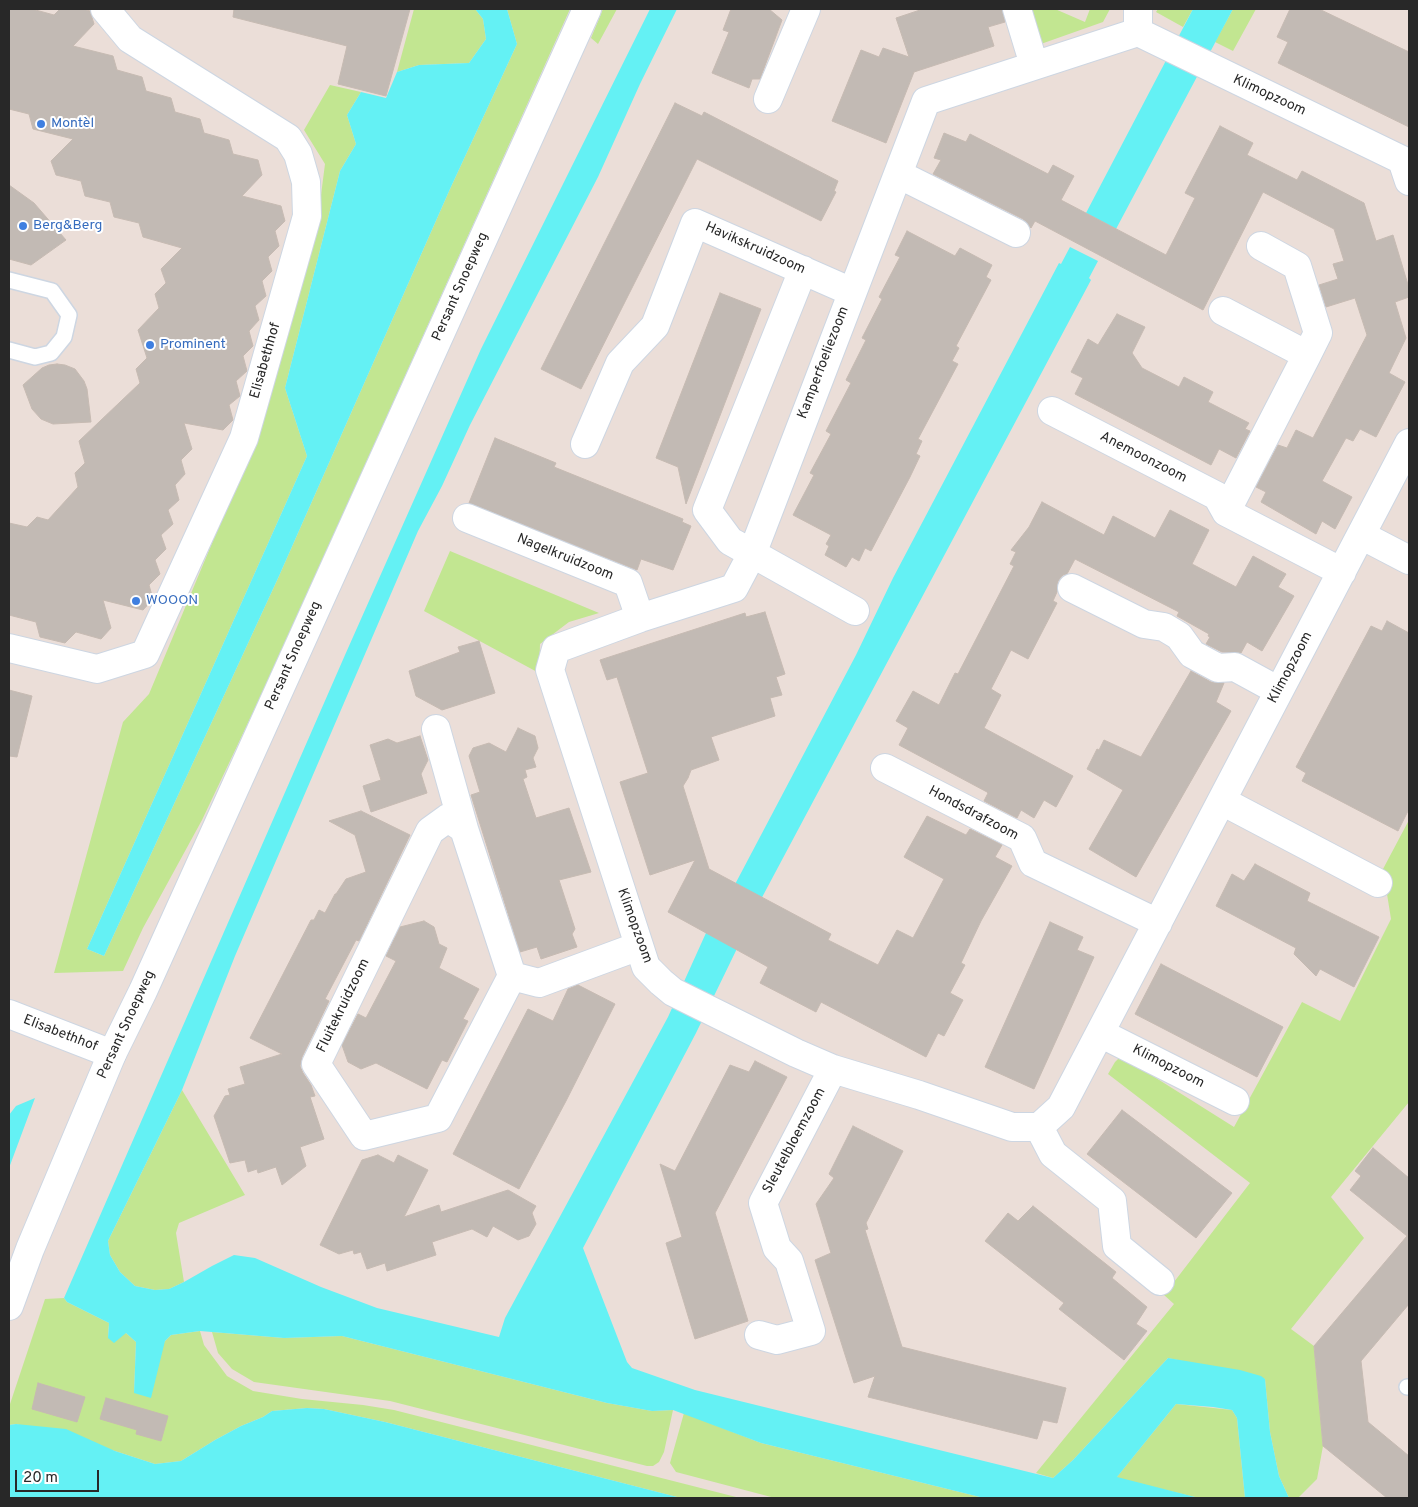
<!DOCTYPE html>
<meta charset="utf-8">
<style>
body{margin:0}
#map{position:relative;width:1418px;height:1507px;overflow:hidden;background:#ebded8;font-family:Overpass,sans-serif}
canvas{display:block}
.frame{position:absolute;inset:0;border:10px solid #282828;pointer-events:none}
.scale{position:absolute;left:15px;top:1470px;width:84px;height:22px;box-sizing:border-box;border:2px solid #282828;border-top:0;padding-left:6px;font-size:15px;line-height:18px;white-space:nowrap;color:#282828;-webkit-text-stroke:4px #fff;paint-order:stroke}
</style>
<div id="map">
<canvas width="1418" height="1507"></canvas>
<div class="frame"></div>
<div class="scale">20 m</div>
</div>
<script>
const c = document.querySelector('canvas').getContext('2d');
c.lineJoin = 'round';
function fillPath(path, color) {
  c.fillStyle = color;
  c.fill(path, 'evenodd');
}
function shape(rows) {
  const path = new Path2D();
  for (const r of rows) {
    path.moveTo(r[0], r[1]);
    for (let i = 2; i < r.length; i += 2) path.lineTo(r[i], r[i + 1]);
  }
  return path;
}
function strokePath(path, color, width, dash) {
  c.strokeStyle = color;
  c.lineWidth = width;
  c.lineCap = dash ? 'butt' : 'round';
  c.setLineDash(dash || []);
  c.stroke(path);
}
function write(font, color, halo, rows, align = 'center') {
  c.font = font + ' Overpass,sans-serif';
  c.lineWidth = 4;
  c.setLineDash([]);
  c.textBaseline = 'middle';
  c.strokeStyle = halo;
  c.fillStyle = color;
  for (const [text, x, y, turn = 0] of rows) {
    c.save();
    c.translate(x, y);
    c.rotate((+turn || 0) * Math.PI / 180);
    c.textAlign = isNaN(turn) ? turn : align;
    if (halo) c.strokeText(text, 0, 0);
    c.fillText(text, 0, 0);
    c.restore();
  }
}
const green = shape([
 [414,9,475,9,483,19,486,39,469,63,419,65,397,72],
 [507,9,570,9,266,685,202,820,143,928,123,971,54,973,123,722,149,694,263,421,318,218,325,164,304,130,330,85,361,92,347,115,356,144,340,171,285,388,307,456,87,949,104,956,279,576,450,189,517,44],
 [603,9,617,9,598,44,591,38],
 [1027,9,1055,9,1085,22,1090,9,1110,9,1103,22,1038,45],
 [1158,9,1193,9,1183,27,1156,12],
 [1233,9,1256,9,1233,51,1215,42],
 [450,551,599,613,569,622,540,644,539,673,424,611],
 [1409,820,1409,1102,1331,1197,1364,1238,1291,1329,1314,1346,1323,1446,1317,1479,1298,1498,1289,1498,1279,1476,1270,1432,1265,1379,1168,1358,1073,1460,1053,1478,1036,1473,1174,1304,1164,1295,1250,1183,1108,1074,1115,1062,1121,1056,1234,1127,1302,1002,1340,1021,1391,919,1383,869],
 [182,1090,245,1195,179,1223,176,1233,184,1282,169,1289,155,1290,135,1286,120,1272,110,1255,108,1241],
 [64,1298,67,1302,109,1323,108,1337,126,1333,136,1342,134,1393,165,1341,171,1335,200,1331,204,1345,227,1376,253,1391,302,1399,363,1405,394,1410,740,1498,681,1498,385,1422,324,1409,307,1408,272,1411,263,1417,241,1426,215,1440,181,1461,155,1464,115,1451,16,1424,9,1425,9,1407,45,1299],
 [212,1332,284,1338,342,1336,607,1403,652,1411,673,1410,664,1452,659,1462,653,1466,647,1466,390,1401,254,1382,232,1369,218,1353],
 [1176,1404,1232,1410,1237,1418,1245,1498,1199,1498,1116,1478],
 [684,1413,761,1443,984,1498,775,1498,676,1472,670,1463]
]);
const water = shape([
 [475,9,507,9,517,44,450,189,279,576,104,956,87,949,307,456,285,388,340,171,356,144,347,115,361,92,386,98,397,72,419,65,469,63,486,39,483,19],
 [650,9,677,9,640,84,598,177,470,425,442,486,418,531,235,956,182,1090,108,1241,110,1255,120,1272,135,1286,155,1290,169,1289,184,1282,212,1266,234,1255,255,1258,321,1287,377,1308,499,1337,505,1318,668,1017,715,913,747,928,696,1033,583,1248,627,1362,632,1368,695,1390,1053,1478,1073,1460,1168,1358,1240,1370,1261,1376,1265,1379,1270,1432,1279,1476,1289,1498,1245,1498,1237,1418,1232,1410,1213,1407,1176,1404,1117,1477,1199,1498,984,1498,761,1443,673,1410,652,1411,607,1403,342,1336,284,1338,200,1331,171,1335,165,1341,151,1398,134,1393,136,1342,126,1333,114,1343,108,1338,109,1323,67,1302,64,1298,345,655,481,349],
 [1193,9,1233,9,1116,229,1086,213],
 [1070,247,1098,261,1089,278,1091,280,759,903,732,890,856,655,893,578,1059,263,1061,264],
 [35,1098,9,1168,9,1115,16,1106],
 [307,1408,324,1409,385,1422,681,1498,9,1498,9,1425,16,1424,66,1429,115,1451,155,1464,181,1461,215,1440,241,1426,263,1417,272,1411]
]);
const building = shape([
 [9,9,32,9,54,15,60,9,83,9,90,11,94,24,73,46,113,56,117,70,142,77,146,91,171,98,175,112,200,119,204,133,229,140,233,154,258,160,262,175,242,196,281,206,285,221,275,231,279,246,268,257,272,271,262,281,266,296,255,306,259,320,249,331,253,346,243,356,247,371,236,381,240,396,229,405,233,420,223,430,184,423,192,449,181,460,185,474,175,485,179,500,168,510,173,524,161,535,166,549,155,560,160,574,149,585,153,599,143,610,103,600,111,628,101,639,76,632,65,643,40,637,36,622,9,615,9,523,27,527,37,517,48,520,78,487,75,473,85,463,79,441,140,383,136,369,147,358,138,330,159,308,155,294,166,283,161,269,182,248,143,237,139,223,114,217,110,202,85,196,81,181,56,175,51,161,73,139,33,129,29,114,9,109,9,9],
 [234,9,410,9,386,96,338,84,347,46,233,17,234,9],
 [731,9,769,9,782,20,760,79,752,79,749,88,712,73,729,32,723,30,731,9],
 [923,9,1002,9,1005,22,988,27,994,46,914,72,886,143,832,121,861,50,879,57,883,48,909,57,896,18,923,9],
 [1290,9,1319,9,1409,52,1409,127,1278,63,1288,42,1277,37,1290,9],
 [675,103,702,116,704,112,838,181,834,191,836,192,821,221,697,159,581,389,541,369,675,103],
 [1220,126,1253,143,1247,155,1297,180,1302,171,1364,203,1376,241,1393,235,1409,288,1409,297,1395,302,1406,338,1389,373,1405,382,1376,437,1360,429,1353,441,1346,438,1322,481,1352,497,1335,529,1322,521,1316,534,1261,502,1266,492,1256,487,1278,445,1287,448,1296,430,1313,438,1367,335,1355,298,1326,307,1319,285,1338,279,1333,264,1344,261,1334,229,1263,192,1203,310,1035,221,1031,228,1023,219,933,174,941,160,934,158,944,133,966,142,970,134,1048,174,1053,165,1074,176,1061,200,1166,255,1195,198,1185,193,1220,126],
 [9,185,34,203,66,240,31,265,9,259,9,185],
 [907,231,955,256,960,248,992,265,986,277,991,280,956,346,959,348,952,361,958,364,918,439,922,441,916,454,920,456,910,477,871,551,865,548,859,561,852,557,846,567,825,555,829,546,826,544,831,535,793,515,814,475,810,473,831,434,826,431,851,383,846,380,866,340,862,338,882,299,879,297,900,257,895,255,907,231],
 [720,293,761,309,686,504,678,467,656,458,720,293],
 [1117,314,1145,327,1132,353,1142,368,1179,387,1184,377,1213,392,1208,402,1249,423,1245,429,1250,431,1236,458,1219,449,1211,465,1075,394,1083,378,1071,372,1088,339,1098,345,1117,314],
 [57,364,65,365,75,369,84,381,87,389,91,422,53,424,41,419,32,409,23,385,42,368,49,365,57,364],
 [495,438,556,463,554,467,683,519,682,522,691,526,673,570,641,559,637,570,469,503,495,438],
 [1042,502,1104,535,1113,516,1155,538,1170,510,1209,530,1192,564,1236,587,1253,556,1286,574,1278,587,1294,596,1262,651,1247,642,1241,653,1222,652,1206,644,1210,637,1208,636,1209,634,1177,616,1179,612,1075,559,1067,574,1063,575,1058,581,1057,592,1053,601,1057,603,1028,659,1011,650,991,689,1001,695,984,728,1073,776,1056,807,1044,800,1034,818,1021,810,1017,818,984,801,988,793,987,792,899,745,908,728,896,721,913,691,939,705,955,673,958,674,1014,566,1010,564,1016,552,1011,550,1029,527,1042,502],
 [765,612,785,674,776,677,782,695,770,698,775,716,711,737,719,760,691,770,688,778,683,786,709,869,831,934,828,940,878,965,897,930,913,938,944,879,904,857,927,816,966,835,970,829,1002,845,995,857,1012,866,981,921,961,963,965,965,950,993,963,1000,944,1036,938,1033,926,1057,821,1002,816,1012,760,983,768,967,668,912,695,860,650,875,620,782,648,773,617,677,607,680,600,660,745,613,746,617,765,612],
 [1387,621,1409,633,1409,809,1398,831,1302,781,1306,773,1296,767,1371,626,1382,631,1387,621],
 [479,641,495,693,442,710,416,696,409,671,460,652,458,647,479,641],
 [1191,671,1211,682,1224,683,1216,702,1231,711,1136,877,1089,849,1123,790,1087,769,1097,749,1099,750,1104,740,1141,757,1191,671],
 [9,690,32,696,17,757,9,756,9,690],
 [518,728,535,736,538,748,533,758,536,767,525,770,527,777,523,779,536,818,569,808,591,872,559,880,575,929,572,934,577,947,541,959,537,947,520,952,471,795,480,792,469,756,473,748,489,743,506,752,518,728],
 [420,736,428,760,421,774,427,793,371,812,363,786,381,780,370,745,388,739,397,743,420,736],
 [361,811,410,835,359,941,356,940,325,999,329,1001,302,1057,300,1066,303,1073,311,1085,315,1096,310,1097,324,1139,300,1147,306,1166,282,1185,276,1167,258,1173,257,1169,248,1172,245,1160,230,1163,214,1116,225,1096,230,1095,228,1089,245,1084,240,1067,282,1054,250,1038,311,920,314,920,319,910,325,913,335,894,336,894,346,879,366,872,355,835,329,821,361,811],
 [1255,864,1310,893,1307,901,1379,937,1354,987,1320,969,1316,976,1294,954,1296,948,1216,906,1232,874,1244,881,1255,864],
 [424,921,434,927,439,944,447,948,439,968,479,989,463,1019,468,1021,447,1062,442,1060,427,1089,376,1063,361,1069,348,1062,342,1045,358,1014,366,1018,396,961,386,956,400,927,424,921],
 [1050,922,1083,937,1077,950,1094,957,1034,1089,985,1067,1050,922],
 [1161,964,1283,1027,1257,1077,1135,1014,1161,964],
 [578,985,615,1004,566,1101,519,1189,453,1154,528,1009,553,1021,568,989,578,985],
 [755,1061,787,1077,715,1213,748,1321,695,1339,666,1243,682,1237,660,1164,675,1171,730,1065,749,1072,755,1061],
 [1122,1110,1232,1193,1196,1238,1087,1154,1122,1110],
 [853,1126,903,1151,866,1223,868,1229,865,1230,902,1347,1066,1388,1057,1423,1043,1420,1037,1439,868,1397,875,1376,854,1383,815,1260,831,1253,816,1204,834,1178,829,1174,853,1126],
 [1373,1148,1409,1178,1409,1304,1361,1361,1368,1422,1409,1456,1409,1498,1387,1498,1323,1446,1314,1346,1407,1236,1350,1190,1361,1176,1355,1171,1373,1148],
 [378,1155,394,1163,398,1155,428,1170,404,1217,439,1205,441,1212,508,1190,536,1206,532,1213,536,1224,529,1236,518,1240,493,1226,487,1237,472,1229,432,1242,436,1255,387,1271,385,1263,367,1269,361,1252,354,1254,353,1250,339,1254,320,1245,362,1160,378,1155],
 [1033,1206,1116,1272,1112,1278,1147,1307,1136,1324,1147,1331,1124,1360,1059,1309,1064,1303,985,1241,1008,1213,1018,1221,1033,1206],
 [38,1383,85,1397,77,1422,32,1409,38,1383],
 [106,1398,168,1416,161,1441,136,1434,137,1430,100,1419,106,1398]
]);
const service = shape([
 [9,280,52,291,69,315,64,337,51,353,35,357,9,350],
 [1407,1387,1409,1387]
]);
const minor = shape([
 [1017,9,1034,65],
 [1138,9,1138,32,1402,160,1409,181],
 [1138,32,926,101,752,554,734,588,640,618,556,649,550,670,646,967,661,982,673,992,796,1053,833,1069,919,1095,1012,1127,1039,1127,1061,1107,1409,443],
 [768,99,806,9],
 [898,174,1016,233],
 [1261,246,1297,266,1318,333,1307,355],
 [803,270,707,510,730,541,855,611],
 [1223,311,1307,355,1226,512,1342,572],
 [1052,411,1217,496,1226,512],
 [585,444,620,363,655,326,695,223,852,292],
 [467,518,628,583,640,618],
 [1361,535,1409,560],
 [1072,588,1144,624,1164,627,1179,636,1192,654,1218,668,1235,667,1279,691],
 [9,648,97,669,145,654,244,438,307,216,306,182,298,154,288,138,130,39,105,9],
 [436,729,464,829],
 [885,768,1022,838,1033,863,1158,923],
 [1222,801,1378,883],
 [448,818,464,829,512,976,438,1118,364,1136,316,1064,430,831,448,818],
 [512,976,539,983,639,946],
 [9,1014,112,1054],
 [1100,1033,1235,1101],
 [1039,1127,1053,1154,1112,1201,1117,1246,1160,1281],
 [759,1335,777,1340,811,1331,789,1261,777,1248,763,1203,833,1069]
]);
const secondary = shape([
 [9,1306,30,1249,112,1054,143,991,587,9]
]);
const markers = [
 [41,124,5,"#3f7fe0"],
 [23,226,5,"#3f7fe0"],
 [150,345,5,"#3f7fe0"],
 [136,601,5,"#3f7fe0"]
];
const streetNames = [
 ["Klimopzoom",1269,96,25],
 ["Havikskruidzoom",755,249,24],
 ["Persant Snoepweg",461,287,-66],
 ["Elisabethhof",266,361,-74],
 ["Kamperfoeliezoom",824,363,-69],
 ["Anemoonzoom",1143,458,27],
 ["Nagelkruidzoom",565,558,22],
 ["Persant Snoepweg",294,656,-66],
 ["Klimopzoom",1291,668,-62],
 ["Hondsdrafzoom",973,814,28],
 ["Klimopzoom",634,926,70],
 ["Fluitekruidzoom",344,1006,-64],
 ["Persant Snoepweg",127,1025,-65],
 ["Elisabethhof",60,1034,21],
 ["Klimopzoom",1168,1067,27],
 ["Sleutelbloemzoom",795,1141,-62]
];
const shopNames = [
 ["Montèl",51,124],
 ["Berg&Berg",33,226],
 ["Prominent",160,345],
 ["WOOON",146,601]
];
fillPath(green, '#c2e691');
fillPath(water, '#64f1f4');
fillPath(building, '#c2bab4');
strokePath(building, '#c6bab2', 1);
strokePath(service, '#cdd6e2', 18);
strokePath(minor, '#cdd6e2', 30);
strokePath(secondary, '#cdd6e2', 30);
strokePath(service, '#fff', 15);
strokePath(minor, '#fff', 28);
strokePath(secondary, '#fff', 28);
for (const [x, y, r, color] of markers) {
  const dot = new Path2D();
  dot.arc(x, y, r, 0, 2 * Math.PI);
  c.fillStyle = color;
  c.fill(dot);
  strokePath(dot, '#fff', 2);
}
write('14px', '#282828', '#fff', streetNames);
write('14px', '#366cbe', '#fff', shopNames, 'left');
</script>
